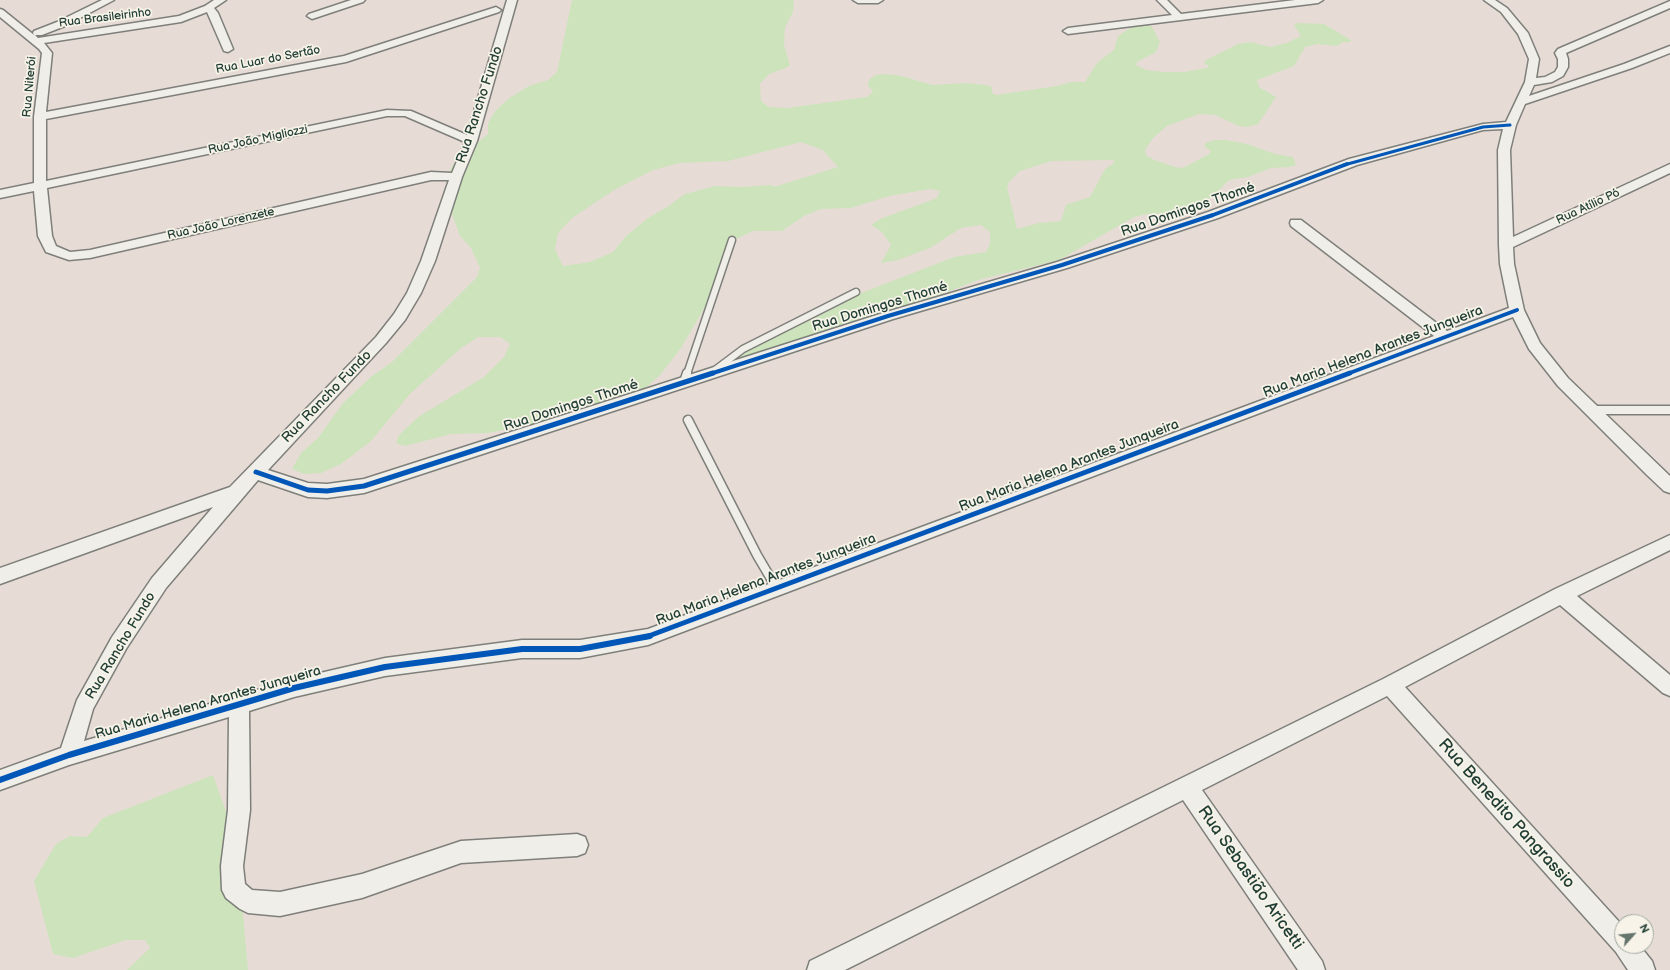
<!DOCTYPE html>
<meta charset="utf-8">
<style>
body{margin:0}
#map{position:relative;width:1670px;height:970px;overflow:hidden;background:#e7dcd5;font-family:"Balsamiq Sans",sans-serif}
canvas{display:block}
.north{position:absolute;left:1614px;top:914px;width:40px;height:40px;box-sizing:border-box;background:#f7f3e8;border:1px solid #a1aaa0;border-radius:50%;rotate:63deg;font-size:11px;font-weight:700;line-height:16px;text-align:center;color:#1f3d34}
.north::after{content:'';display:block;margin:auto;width:14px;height:18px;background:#65756c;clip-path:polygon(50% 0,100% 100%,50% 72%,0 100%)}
</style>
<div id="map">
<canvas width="1670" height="970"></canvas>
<div class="north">N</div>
</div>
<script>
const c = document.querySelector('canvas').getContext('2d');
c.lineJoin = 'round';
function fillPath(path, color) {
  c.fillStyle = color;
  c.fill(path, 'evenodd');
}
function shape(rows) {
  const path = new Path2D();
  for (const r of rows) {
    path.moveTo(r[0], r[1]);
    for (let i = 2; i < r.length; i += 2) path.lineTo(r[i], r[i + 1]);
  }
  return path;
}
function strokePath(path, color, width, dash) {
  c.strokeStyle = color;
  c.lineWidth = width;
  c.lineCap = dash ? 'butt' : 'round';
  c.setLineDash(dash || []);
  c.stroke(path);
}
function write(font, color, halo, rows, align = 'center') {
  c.font = font + ' "Balsamiq Sans",sans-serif';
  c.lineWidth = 3.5;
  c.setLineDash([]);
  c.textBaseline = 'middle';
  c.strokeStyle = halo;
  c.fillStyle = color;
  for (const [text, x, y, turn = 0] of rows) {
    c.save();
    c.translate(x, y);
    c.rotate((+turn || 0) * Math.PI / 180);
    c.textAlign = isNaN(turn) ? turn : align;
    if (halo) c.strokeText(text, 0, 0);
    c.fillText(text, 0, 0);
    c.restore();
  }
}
const green = shape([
 [572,0,794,0,793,12,785,27,784,45,790,65,786,68,769,74,760,84,761,101,769,107,787,108,867,97,873,92,868,85,869,80,876,75,885,74,902,76,932,85,967,83,986,85,992,87,992,93,996,95,1057,86,1071,82,1085,82,1097,63,1114,50,1118,36,1130,28,1140,25,1148,25,1152,27,1160,42,1156,52,1137,62,1136,65,1146,70,1164,72,1184,72,1207,68,1209,66,1204,63,1206,60,1238,44,1251,42,1270,47,1287,43,1301,36,1294,25,1297,23,1324,24,1351,40,1351,42,1343,42,1336,46,1317,44,1305,47,1294,66,1257,80,1259,87,1276,97,1258,124,1247,127,1239,126,1215,115,1199,114,1167,126,1153,138,1145,150,1146,155,1152,159,1175,167,1183,168,1209,154,1211,151,1204,146,1206,143,1214,140,1226,140,1247,144,1275,154,1293,157,1296,165,1290,167,1271,168,1248,177,1229,180,1212,197,1190,208,1172,213,1148,214,1134,217,1059,260,978,280,906,308,764,352,731,360,787,329,859,294,954,257,986,252,990,244,990,232,981,225,961,228,930,248,898,260,881,263,891,245,882,232,871,225,880,219,937,198,940,191,930,189,889,196,851,208,821,209,804,216,782,231,753,231,730,242,723,252,709,300,681,348,661,374,633,399,568,417,488,433,451,434,405,446,396,443,399,435,418,417,484,377,504,357,510,344,500,337,478,337,461,348,410,394,370,442,341,464,321,473,304,474,292,469,301,453,318,438,343,403,372,376,392,362,477,277,480,268,471,248,460,236,447,200,447,175,456,160,488,134,488,123,496,110,508,99,529,86,548,80,557,72],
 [801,142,823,150,838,167,774,187,772,185,742,187,715,186,685,194,667,207,648,218,626,236,613,252,590,262,563,266,555,249,558,233,572,218,614,190,653,170,679,163,728,161],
 [1113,160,1115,162,1105,169,1090,197,1066,205,1061,221,1039,223,1017,229,1007,187,1009,182,1020,171,1051,161],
 [213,775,236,840,248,970,127,970,150,948,145,940,126,940,73,958,53,954,34,881,56,844,70,836,87,837,103,818]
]);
const laneFar1 = shape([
 [715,370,743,349,856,292],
 [687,374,732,240]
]);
const lane = shape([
 [684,382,687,373],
 [1590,410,1670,410],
 [688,420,757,555,777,589]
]);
const street = shape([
 [102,0,114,0,65,26,42,35,35,35,38,38,179,16,205,6,214,0,226,0,214,8,218,13,233,49,228,52,224,51,207,12,181,22,44,43,52,53,46,112,344,56,493,8,496,7,501,10,499,12,346,62,46,119,46,181,387,110,411,111,467,135,507,0,517,0,477,141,462,177,435,261,421,293,405,320,386,343,268,470,308,483,327,484,364,479,883,313,1057,262,1208,212,1349,159,1483,124,1506,122,1525,82,1529,59,1518,34,1501,12,1484,0,1495,0,1507,8,1528,33,1539,59,1536,78,1545,77,1555,72,1558,67,1558,59,1555,53,1558,49,1670,1,1670,8,1566,53,1568,59,1568,67,1563,76,1552,82,1534,85,1529,96,1624,64,1670,46,1670,53,1632,68,1525,104,1516,125,1510,150,1513,237,1670,164,1670,173,1513,247,1514,264,1524,310,1540,343,1568,378,1670,476,1670,493,1664,491,1647,475,1558,386,1529,349,1513,317,648,645,580,658,522,658,385,676,294,697,249,711,250,810,243,866,245,884,252,890,280,892,362,874,461,841,577,834,585,837,588,845,585,853,577,856,461,863,362,898,280,916,248,913,240,909,226,898,222,890,221,866,228,810,229,717,69,765,0,790,0,770,61,748,77,700,112,637,152,578,213,507,0,584,0,568,230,487,376,337,394,314,407,293,421,261,449,180,431,180,90,258,69,260,46,252,38,236,34,191,0,198,0,190,34,183,34,117,42,53,39,49,0,17,0,9,3,10,34,35,33,33,34,31,57,22,102,0],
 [387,116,405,116,465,142,452,173,431,172,90,250,70,252,56,246,52,236,47,188,387,116],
 [1503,129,1498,150,1499,245,1500,264,1509,308,1447,331,1301,220,1291,220,1290,223,1291,226,1434,336,648,629,580,640,522,640,385,658,294,679,84,741,93,709,126,649,166,588,258,480,308,497,327,498,364,493,893,319,1067,268,1218,218,1357,165,1483,130,1503,129],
 [351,0,365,0,363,2,312,19,307,16,309,14,351,0],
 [853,0,883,0,878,3,858,3,853,0],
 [1157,0,1167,0,1181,14,1295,0,1323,0,1318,3,1068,34,1063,31,1068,28,1172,15,1157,0],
 [1670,535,1670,550,1577,596,1670,675,1670,696,1663,693,1560,605,1405,687,1622,925,1622,946,1640,946,1652,961,1655,970,1628,970,1616,952,1387,696,1202,790,1322,961,1325,970,1298,970,1183,800,845,970,807,970,810,961,1383,679,1555,589,1670,535]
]);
const cyclewayFar3 = shape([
 [1344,165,1483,127,1510,125]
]);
const cyclewayFar2 = shape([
 [710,374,888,316,1062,265,1213,215,1347,164],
 [1347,374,1517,310]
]);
const cyclewayFar1 = shape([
 [256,472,308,490,327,491,364,486,713,373],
 [646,637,1350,373]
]);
const cycleway = shape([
 [0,780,69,755,294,688,385,667,522,649,580,649,650,636]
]);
const farStreetnames = [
 ["Rua Brasileirinho",105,18,-7],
 ["Rua Luar do Sertão",268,60,-11],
 ["Rua Niterói",30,87,-85],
 ["Rua João Migliozzi",258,140,-12],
 ["Rua Atílio Pó",1588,207,-25],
 ["Rua João Lorenzete",221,224,-13]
];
const streetNames = [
 ["Rua Rancho Fundo",480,105,-72],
 ["Rua Domingos Thomé",1188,210,-19],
 ["Rua Domingos Thomé",880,307,-17],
 ["Rua Maria Helena Arantes Junqueira",1373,352,-21],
 ["Rua Rancho Fundo",327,397,-46],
 ["Rua Domingos Thomé",571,406,-18],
 ["Rua Maria Helena Arantes Junqueira",1069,466,-21],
 ["Rua Maria Helena Arantes Junqueira",766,580,-21],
 ["Rua Rancho Fundo",121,646,-59],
 ["Rua Maria Helena Arantes Junqueira",208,703,-16]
];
const nearStreetnames = [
 ["Rua Benedito Pangrassio",1506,814,48],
 ["Rua Sebastião Aricetti",1250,878,55]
];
fillPath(green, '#cce3bc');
strokePath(laneFar1, '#7e7f7a', 9);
strokePath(lane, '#7e7f7a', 11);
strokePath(street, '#7e7f7a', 3);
strokePath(laneFar1, '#f0eee9', 6);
strokePath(lane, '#f0eee9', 8);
fillPath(street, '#f0eee9');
strokePath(cyclewayFar3, '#0057b8', 3);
strokePath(cyclewayFar2, '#0057b8', 4);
strokePath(cyclewayFar1, '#0057b8', 5);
strokePath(cycleway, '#0057b8', 6);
write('12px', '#1f3d34', '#f7f3e8', farStreetnames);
write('14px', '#1f3d34', '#f7f3e8', streetNames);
write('17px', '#1f3d34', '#f7f3e8', nearStreetnames);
</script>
